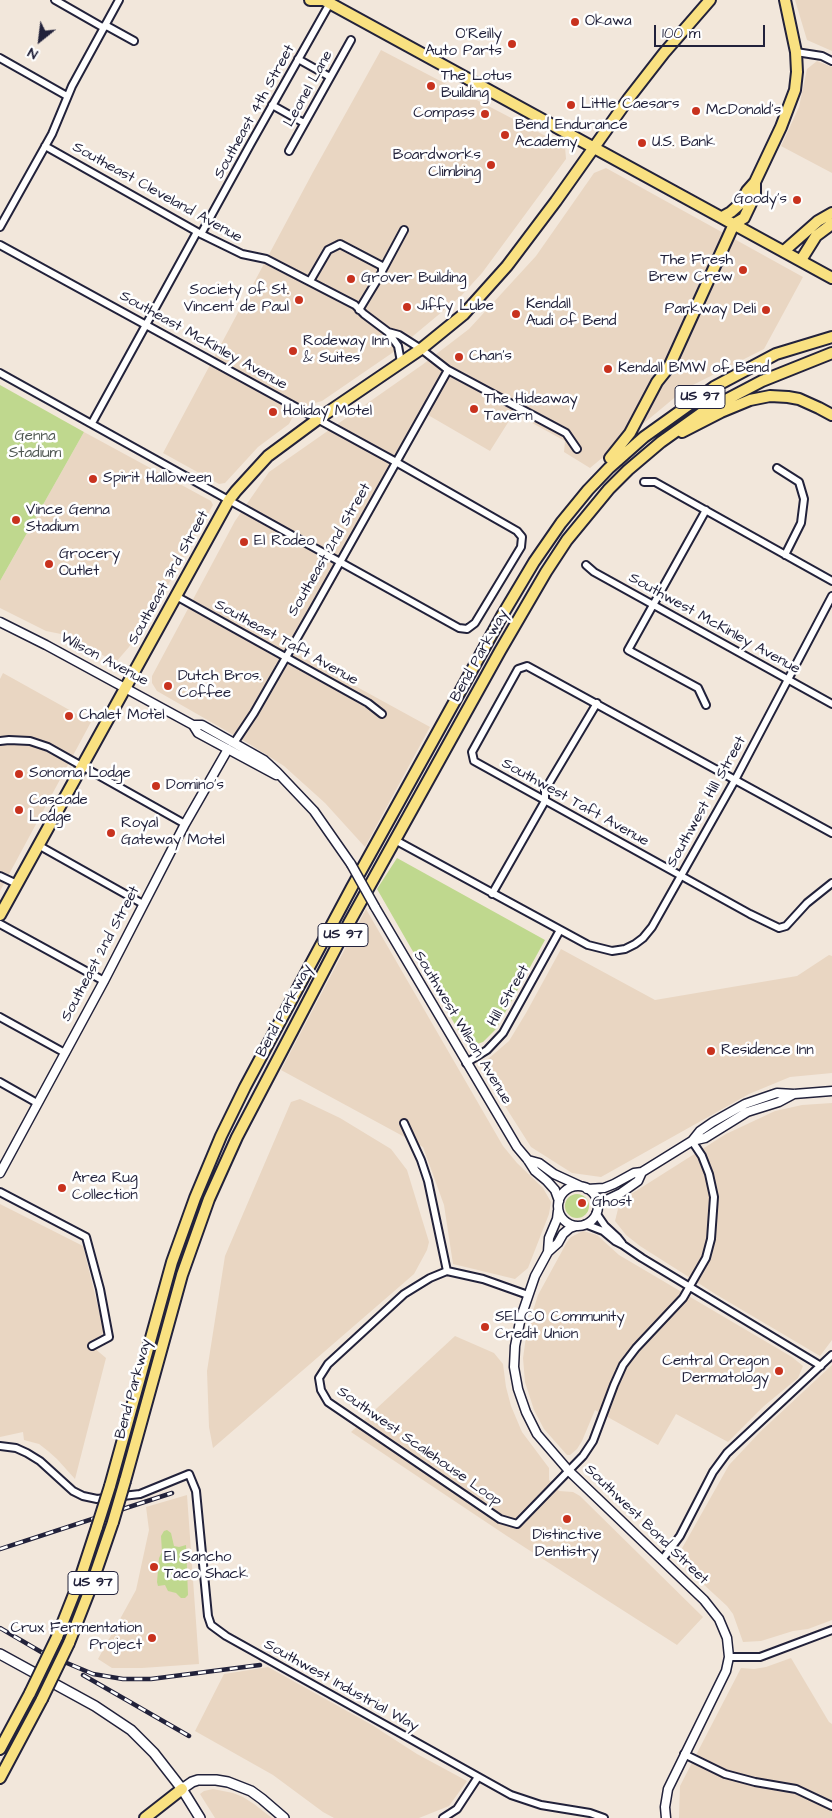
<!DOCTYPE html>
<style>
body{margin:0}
#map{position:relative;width:832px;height:1818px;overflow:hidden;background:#f2e7db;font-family:"Architects Daughter",sans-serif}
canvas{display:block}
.north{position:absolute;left:15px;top:15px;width:50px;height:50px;-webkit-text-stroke:4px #fff;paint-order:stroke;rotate:209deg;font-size:14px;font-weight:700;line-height:20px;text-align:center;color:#22223b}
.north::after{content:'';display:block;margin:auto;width:18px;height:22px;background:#22223b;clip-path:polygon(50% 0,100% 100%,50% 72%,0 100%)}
.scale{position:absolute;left:654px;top:25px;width:111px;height:22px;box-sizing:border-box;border:2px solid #22223b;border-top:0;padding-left:6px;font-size:15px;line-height:18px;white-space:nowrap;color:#22223b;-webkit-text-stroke:4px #fff;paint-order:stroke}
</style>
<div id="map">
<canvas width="832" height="1818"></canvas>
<div class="north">N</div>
<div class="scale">100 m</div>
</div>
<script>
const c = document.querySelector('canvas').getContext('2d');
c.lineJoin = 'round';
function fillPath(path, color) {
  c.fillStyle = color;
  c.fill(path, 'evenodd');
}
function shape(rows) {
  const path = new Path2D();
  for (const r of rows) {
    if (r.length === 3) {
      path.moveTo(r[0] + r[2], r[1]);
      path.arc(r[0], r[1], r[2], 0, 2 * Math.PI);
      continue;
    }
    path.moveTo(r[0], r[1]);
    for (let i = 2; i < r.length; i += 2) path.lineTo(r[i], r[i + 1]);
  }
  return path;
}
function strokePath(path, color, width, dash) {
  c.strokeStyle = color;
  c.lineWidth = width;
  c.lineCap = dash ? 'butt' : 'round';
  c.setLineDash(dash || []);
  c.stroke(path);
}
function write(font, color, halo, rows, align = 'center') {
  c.font = font + ' "Architects Daughter",sans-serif';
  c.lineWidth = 5;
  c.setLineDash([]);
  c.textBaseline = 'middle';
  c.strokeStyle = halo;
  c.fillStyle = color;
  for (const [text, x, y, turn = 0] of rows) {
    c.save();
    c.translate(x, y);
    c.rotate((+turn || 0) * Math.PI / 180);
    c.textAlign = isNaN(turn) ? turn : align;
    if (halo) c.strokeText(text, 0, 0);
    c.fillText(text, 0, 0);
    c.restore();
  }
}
const built = shape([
 [795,0,832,0,832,51,807,40],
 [381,50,561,144,565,147,566,159,482,273,461,296,395,351,322,401,315,403,292,418,289,424,258,447,225,483,219,484,163,453,313,172],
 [817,61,832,67,832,173,781,146,799,107,807,69],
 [606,168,803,277,764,349,685,389,590,468,564,452,565,441,514,413,490,451,428,415,295,653,430,727,365,847,325,803,284,766,251,745,157,691,152,683,152,676,235,521,269,472,422,365,469,329,536,256,594,173],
 [84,432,211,501,213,505,145,626,141,626,129,647,116,662,61,634,46,631,0,608,0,581],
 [3,673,91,722,0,891,0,679],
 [366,909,503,1146,517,1163,543,1188,551,1202,549,1214,528,1268,515,1279,453,1264,444,1205,423,1147,281,1070],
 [561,949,655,1000,797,976,829,955,832,956,832,1073,790,1077,749,1094,601,1177,572,1173,531,1147,482,1070,482,1064,509,1041,526,1013],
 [300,1099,340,1118,391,1149,407,1170,429,1242,427,1250,414,1274,213,1448,209,1427,207,1371,225,1256,291,1102],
 [832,1103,832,1340,820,1356,717,1295,640,1246,626,1235,615,1221,618,1209,628,1196,726,1134,775,1111,802,1105],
 [0,1204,83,1246,104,1331,93,1347,106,1358,75,1479,57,1459,48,1451,39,1444,24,1440,23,1432,0,1437],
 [583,1231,597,1235,619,1255,792,1357,803,1366,798,1378,764,1406,728,1442,676,1414,658,1445,595,1410,582,1441,577,1449,570,1455,567,1455,544,1429,534,1410,525,1382,523,1358,527,1330,538,1295,567,1242,571,1237],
 [455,1336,494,1353,503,1364,506,1387,511,1406,522,1432,549,1468,549,1480,559,1491,573,1492,580,1496,703,1617,677,1645,507,1536,351,1432],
 [832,1365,832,1620,808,1629,793,1631,761,1641,743,1642,733,1614,727,1606,676,1559,729,1465,760,1432],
 [187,1495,199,1664,142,1668,112,1668,98,1659,136,1590,149,1530,146,1507],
 [791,1658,829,1722,832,1724,832,1818,679,1818,680,1786,741,1668,754,1669,766,1667],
 [268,1667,372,1725,417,1754,467,1781,449,1806,419,1818,334,1818,323,1812,273,1775,195,1731,224,1674],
 [213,1789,233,1793,243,1797,254,1804,272,1818,215,1818,200,1794,204,1791]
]);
const green = shape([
 [0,385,84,432,0,581],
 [397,858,545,940,496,1029,483,1042,471,1046,465,1042,377,889],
 [577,1206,12],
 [167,1530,171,1533,174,1546,179,1547,186,1545,188,1595,185,1598,181,1598,176,1593,168,1591,165,1585,158,1586,157,1582,159,1558,162,1552,161,1536,164,1531]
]);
const minor = shape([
 [55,0,104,28],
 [105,25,134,41],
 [796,52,822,56,832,61],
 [0,58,67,96],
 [298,59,330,77],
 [272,105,304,123],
 [45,146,201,234,242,254,266,259,355,305,364,314,388,332,398,346,401,362],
 [289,151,351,40],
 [0,227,52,134,72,86,119,0],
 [201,234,250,145,330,3],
 [0,245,396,462,517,531,522,537,521,547,475,623,467,629,459,628,0,373],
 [382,271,404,230],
 [310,281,328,250,340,244,382,266,382,272,359,310],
 [388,332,399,335,421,349,448,370,566,433,577,449],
 [92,423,197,232],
 [777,468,799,482,804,499,801,523,785,555],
 [644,482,655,482,832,581],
 [706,510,628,650,698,688,706,705],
 [586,565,594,572,832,704],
 [176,596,368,703,382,714],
 [0,741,9,740,30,741,48,747,185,824],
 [234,743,254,713,312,612,448,370],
 [832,833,527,666,518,669,472,752,474,761,750,914,779,928,786,926,807,903,832,883],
 [395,840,588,945,612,951,625,949,635,944,643,938,652,927,735,780,832,596],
 [38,845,143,904],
 [0,876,17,884],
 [492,894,545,801,545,790,597,703],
 [0,924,104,981],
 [0,1017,65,1053],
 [466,1063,487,1050,503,1033,560,930],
 [0,1082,37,1103],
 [404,1123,421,1160,428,1181,447,1271],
 [0,1192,86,1237,100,1289,109,1337,92,1346],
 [596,1213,605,1226,618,1238,622,1243],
 [585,1224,603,1231,615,1241,623,1245,642,1258,821,1366],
 [528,1295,483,1279,447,1271,430,1278,404,1294,328,1364,319,1378,321,1390,328,1402,500,1519,517,1524,583,1456,593,1441,614,1385,623,1365,636,1348,683,1298,706,1258,711,1239,714,1197,709,1174,702,1156,692,1141],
 [0,1446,16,1448,27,1453,40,1461,73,1491,83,1496,97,1499,140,1494,189,1474,196,1491,208,1616,211,1625,226,1636,511,1795,541,1805,590,1813,604,1818],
 [662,1560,680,1536,713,1472,727,1453,832,1355],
 [729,1657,760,1657,832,1630],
 [684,1754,725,1774,755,1782,796,1789,832,1806],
 [443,1818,457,1809,478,1777]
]);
const tertiary = shape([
 [0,622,46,645,193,725,202,725,264,760,277,772,314,811,351,864],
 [193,725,198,733,276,775],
 [375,907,517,1147,528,1160,535,1171,547,1181,555,1190,559,1201],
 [692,1141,705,1138,747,1112,779,1102,794,1094],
 [528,1160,539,1163,554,1174,580,1186],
 [0,1173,104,981,185,824,228,749],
 [578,1206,20],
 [587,1189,604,1188,614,1184,634,1173,642,1172,692,1141,700,1131,713,1122,745,1104,777,1093,794,1094,832,1091],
 [598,1204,621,1193,638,1181,642,1172],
 [576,1226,570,1228,563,1234,558,1243,548,1252,535,1276,521,1317,515,1346,514,1367,518,1389,526,1412,537,1434,569,1471,704,1600,719,1619,727,1638,729,1657,726,1671,668,1789,665,1807,666,1818],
 [548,1252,549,1238,557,1219,558,1211]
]);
const secondary = shape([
 [0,1654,95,1706,131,1730,154,1753,182,1789,200,1818],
 [182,1789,192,1782,198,1780,216,1780,228,1782,251,1791,262,1799,284,1818]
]);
const primary = shape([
 [310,0,324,0],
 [324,0,832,278],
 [722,217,731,212,740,204,747,191,755,182,781,127,795,90,797,72,796,52,785,0],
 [734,224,744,218,755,195,755,182],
 [669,367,734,224],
 [0,915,229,500,236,491,268,456,318,419,421,349,464,314,507,266,556,201,629,98,664,53,710,0]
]);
const trunk = shape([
 [784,251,818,221,832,213],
 [801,260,816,236,832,224],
 [682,432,721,412,750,400,770,396,788,397,799,399,819,408,832,415],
 [610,458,630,433,657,382,669,367],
 [125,1481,182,1275,209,1199,237,1137,349,923,500,651,546,572,567,540,609,489,628,470,661,442,703,412,762,381,832,353],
 [110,1486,172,1262,195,1198,221,1136,245,1087,352,887,503,614,534,562,561,523,588,490,609,468,644,437,714,387,776,354,832,337],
 [57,1637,80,1579,97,1527],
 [69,1643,89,1592,113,1522],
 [0,1749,30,1693],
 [0,1778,42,1699],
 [145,1818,182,1789]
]);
const rail = shape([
 [0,1549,172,1493],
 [0,1628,48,1656],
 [43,1653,93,1674,123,1679,151,1679,260,1665],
 [83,1675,189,1736]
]);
const tertiaryBridge = shape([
 [351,864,375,907]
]);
const trunkBridge = shape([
 [113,1522,125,1481],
 [97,1527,110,1486],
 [30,1693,57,1637],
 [42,1699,69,1643]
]);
const markers = [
 [575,22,5,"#c8321e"],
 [512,44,5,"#c8321e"],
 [431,86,5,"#c8321e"],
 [571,105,5,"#c8321e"],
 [696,111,5,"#c8321e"],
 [485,114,5,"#c8321e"],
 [505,135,5,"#c8321e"],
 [642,143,5,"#c8321e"],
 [491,165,5,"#c8321e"],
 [797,200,5,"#c8321e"],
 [743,270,5,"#c8321e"],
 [351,279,5,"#c8321e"],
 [299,300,5,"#c8321e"],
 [407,307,5,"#c8321e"],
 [766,310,5,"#c8321e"],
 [516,314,5,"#c8321e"],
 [293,351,5,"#c8321e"],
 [459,357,5,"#c8321e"],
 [608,369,5,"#c8321e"],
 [474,409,5,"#c8321e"],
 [273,412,5,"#c8321e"],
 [93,479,5,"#c8321e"],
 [16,520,5,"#c8321e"],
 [244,542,5,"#c8321e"],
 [49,564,5,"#c8321e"],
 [168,686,5,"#c8321e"],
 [69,716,5,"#c8321e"],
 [19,774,5,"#c8321e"],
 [156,786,5,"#c8321e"],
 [19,810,5,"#c8321e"],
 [111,833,5,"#c8321e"],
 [711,1051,5,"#c8321e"],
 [62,1188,5,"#c8321e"],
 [582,1203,5,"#c8321e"],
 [485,1327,5,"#c8321e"],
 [779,1371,5,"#c8321e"],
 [567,1519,5,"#c8321e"],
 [154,1567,5,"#c8321e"],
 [152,1638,5,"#c8321e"]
];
const shields = [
 [700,397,50],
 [343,935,50],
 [93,1583,50]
];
const shieldNames = [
 ["US 97",700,397],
 ["US 97",343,935],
 ["US 97",93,1583]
];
const poiNames = [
 ["Okawa",585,22],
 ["O'Reilly",502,35,"right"],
 ["Auto Parts",502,52,"right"],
 ["The Lotus",441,77],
 ["Building",441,94],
 ["Little Caesars",581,105],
 ["McDonald's",706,111],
 ["Compass",475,114,"right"],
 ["Bend Endurance",515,126],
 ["Academy",515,143],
 ["U.S. Bank",652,143],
 ["Boardworks",481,156,"right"],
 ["Climbing",481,173,"right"],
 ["Goody's",787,200,"right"],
 ["The Fresh",733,261,"right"],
 ["Brew Crew",733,278,"right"],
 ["Grover Building",361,279],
 ["Society of St.",289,291,"right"],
 ["Vincent de Paul",289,308,"right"],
 ["Kendall",526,305],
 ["Audi of Bend",526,322],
 ["Jiffy Lube",417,307],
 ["Parkway Deli",756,310,"right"],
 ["Rodeway Inn",303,342],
 ["& Suites",303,359],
 ["Chan's",469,357],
 ["Kendall BMW of Bend",618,369],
 ["The Hideaway",484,400],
 ["Tavern",484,417],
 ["Holiday Motel",283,412],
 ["Spirit Halloween",103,479],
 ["Vince Genna",26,511],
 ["Stadium",26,528],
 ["El Rodeo",254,542],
 ["Grocery",59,555],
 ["Outlet",59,572],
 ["Dutch Bros.",178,677],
 ["Coffee",178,694],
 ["Chalet Motel",79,716],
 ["Sonoma Lodge",29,774],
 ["Domino's",166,786],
 ["Cascade",29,801],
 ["Lodge",29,818],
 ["Royal",121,824],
 ["Gateway Motel",121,841],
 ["Residence Inn",721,1051],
 ["Area Rug",72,1179],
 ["Collection",72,1196],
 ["Ghost",592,1203],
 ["SELCO Community",495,1318],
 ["Credit Union",495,1335],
 ["Central Oregon",769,1362,"right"],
 ["Dermatology",769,1379,"right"],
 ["Distinctive",567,1536,"center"],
 ["Dentistry",567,1553,"center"],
 ["El Sancho",164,1558],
 ["Taco Shack",164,1575],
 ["Crux Fermentation",142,1629,"right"],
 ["Project",142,1646,"right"]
];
const streetNames = [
 ["Leonel Lane",309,89,-61],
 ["Southeast 4th Street",255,112,-61],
 ["Southeast Cleveland Avenue",157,193,29],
 ["Southeast McKinley Avenue",203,341,29],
 ["Southeast 2nd Street",330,550,-60],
 ["Southeast 3rd Street",169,578,-61],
 ["Southwest McKinley Avenue",714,624,29],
 ["Southeast Taft Avenue",286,643,29],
 ["Bend Parkway",480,656,-61],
 ["Wilson Avenue",104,660,28],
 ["Southwest Hill Street",707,802,-61],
 ["Southwest Taft Avenue",575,803,29],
 ["Southeast 2nd Street",101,954,-62],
 ["Hill Street",509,996,-60],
 ["Bend Parkway",285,1011,-62],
 ["Southwest Wilson Avenue",462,1028,59],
 ["Bend Parkway",134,1389,-75],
 ["Southwest Scalehouse Loop",419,1447,35],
 ["Southwest Bond Street",646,1525,44],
 ["Southwest Industrial Way",341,1686,29]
];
const parkNames = [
 ["Genna",35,437],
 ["Stadium",35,454]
];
fillPath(built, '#e9d6c2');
fillPath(green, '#bfd88e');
strokePath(minor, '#22223b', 10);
strokePath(tertiary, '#22223b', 11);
strokePath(secondary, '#22223b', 12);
strokePath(primary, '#22223b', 14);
strokePath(trunk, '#22223b', 14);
strokePath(minor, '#fff', 6);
strokePath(tertiary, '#fff', 8);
strokePath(secondary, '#fff', 9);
strokePath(primary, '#f9e181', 10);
strokePath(trunk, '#f9e181', 10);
strokePath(rail, '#22223b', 4.5);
strokePath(rail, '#fff', 2.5, [8]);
strokePath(tertiaryBridge, '#22223b', 11, []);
strokePath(trunkBridge, '#22223b', 14, []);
strokePath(tertiaryBridge, '#fff', 8);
strokePath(trunkBridge, '#f9e181', 10);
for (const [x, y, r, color] of markers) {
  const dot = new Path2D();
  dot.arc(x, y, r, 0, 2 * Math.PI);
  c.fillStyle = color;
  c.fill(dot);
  strokePath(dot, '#fff', 2);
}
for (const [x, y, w] of shields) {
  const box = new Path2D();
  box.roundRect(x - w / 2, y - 11.5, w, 23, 4);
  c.fillStyle = '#fff';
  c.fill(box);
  strokePath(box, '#22223b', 1);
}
write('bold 14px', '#22223b', null, shieldNames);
write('15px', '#22223b', '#fff', poiNames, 'left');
write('15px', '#22223b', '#fff', streetNames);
write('15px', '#515954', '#fff', parkNames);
</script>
